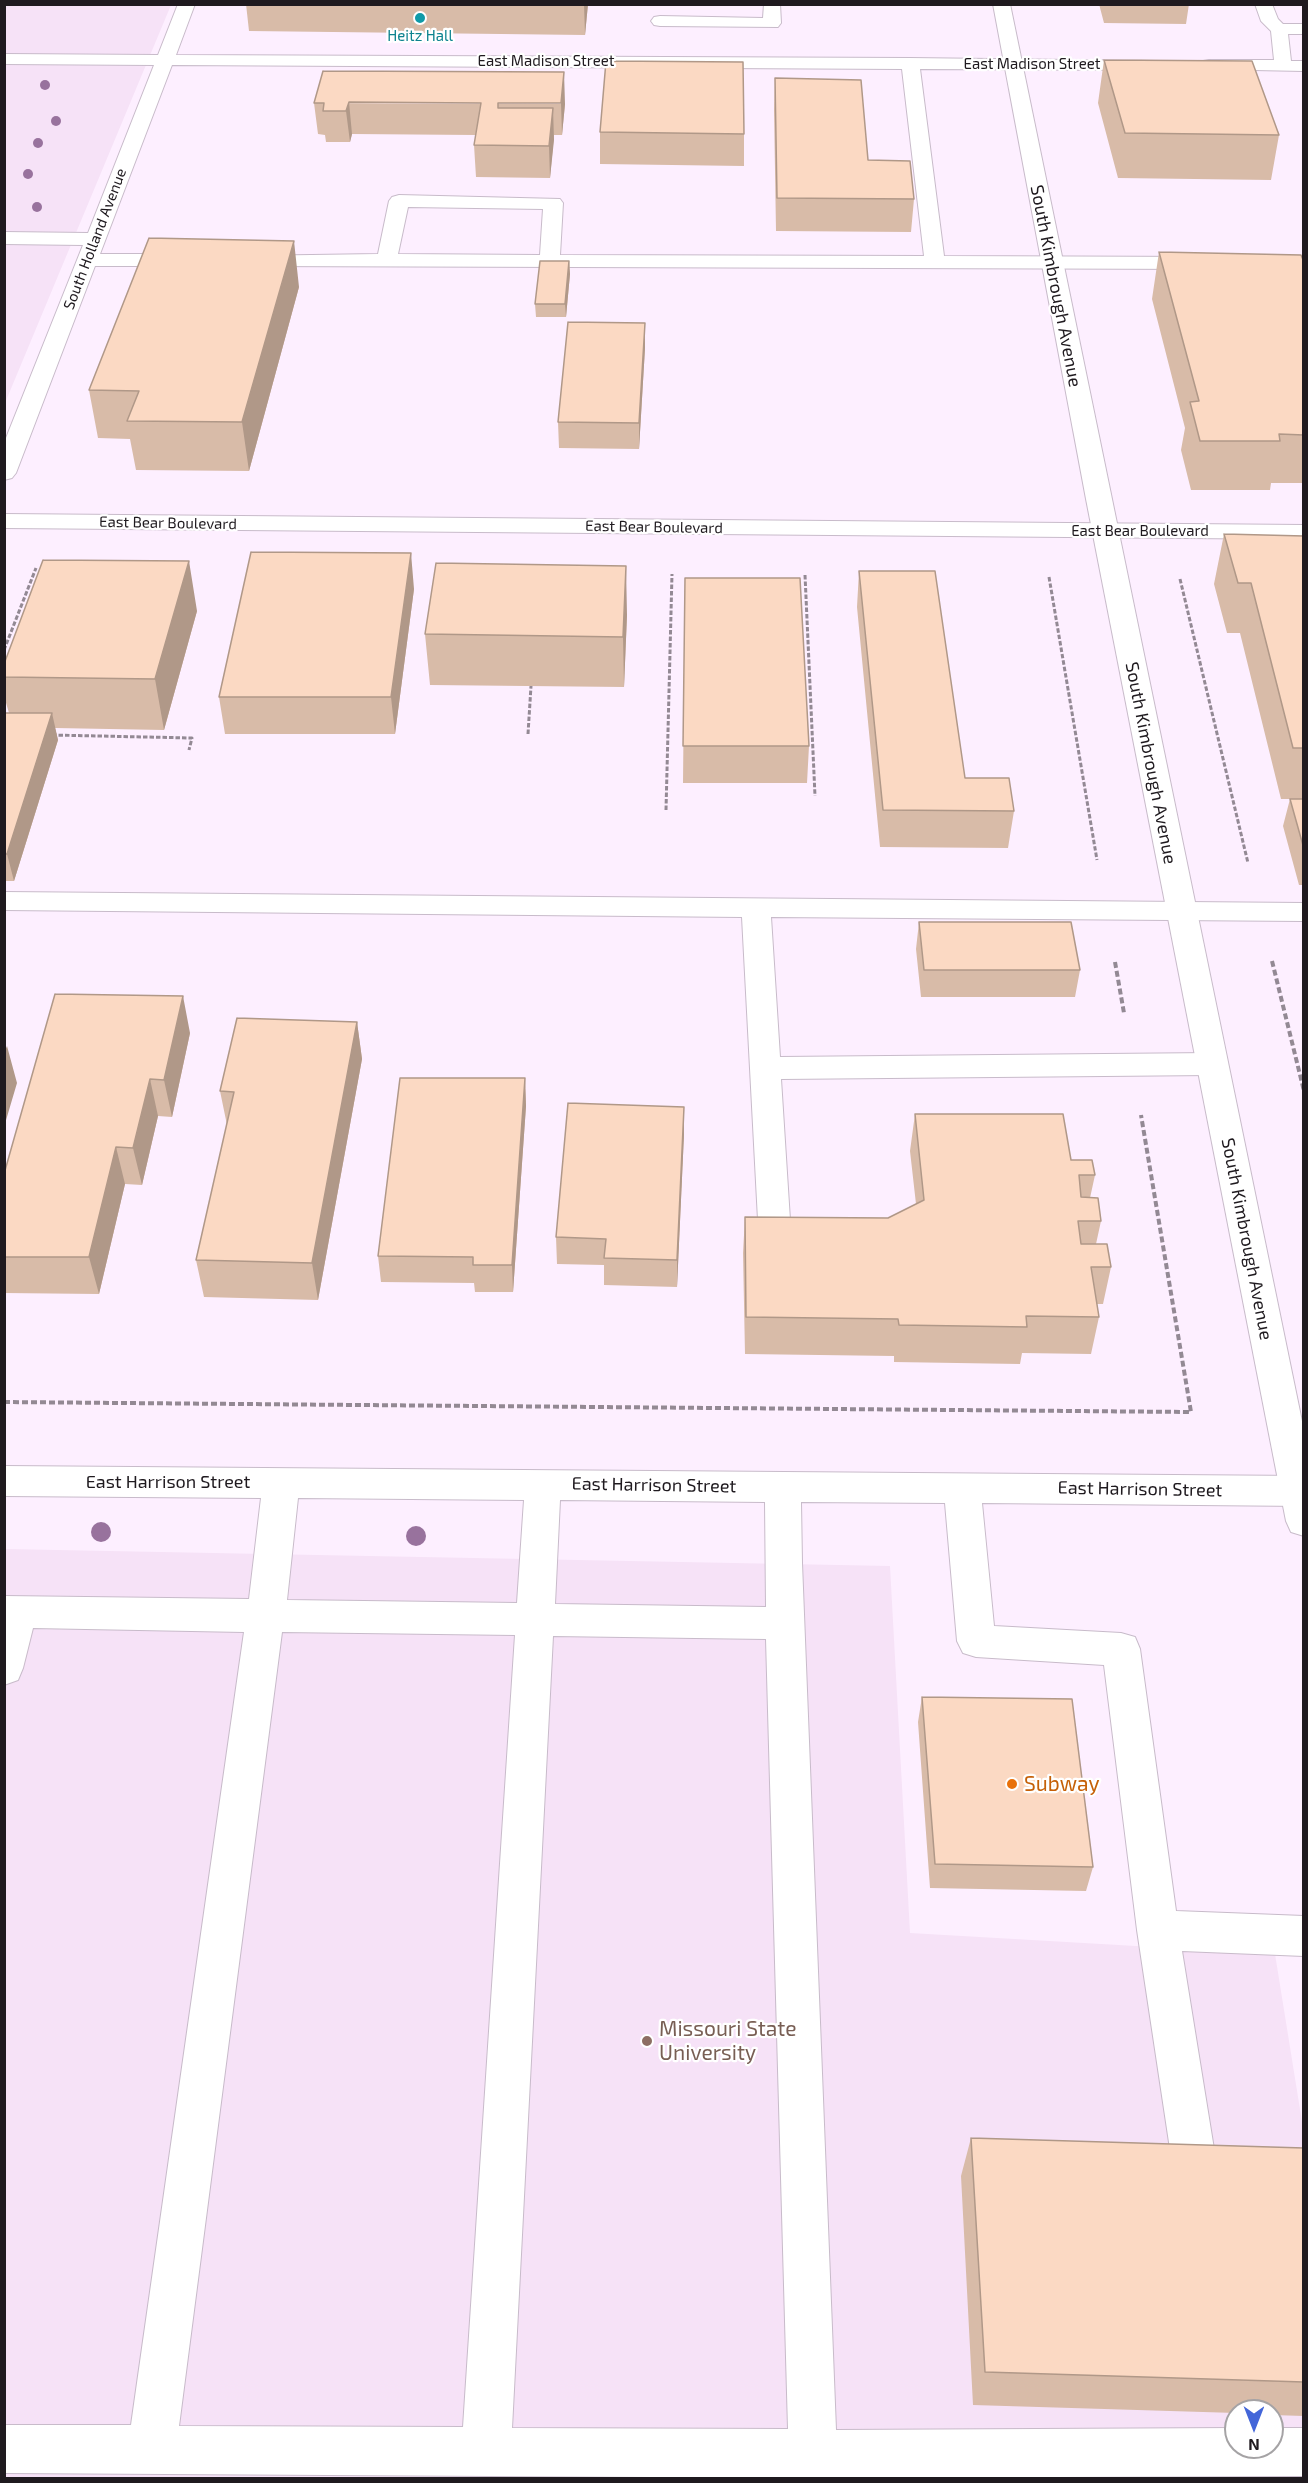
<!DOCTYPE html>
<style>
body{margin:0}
#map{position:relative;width:1308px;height:2483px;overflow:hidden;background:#fdefff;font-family:"Exo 2",sans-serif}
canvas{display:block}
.frame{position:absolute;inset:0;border:6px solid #1f1a1f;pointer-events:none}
.north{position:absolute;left:1224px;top:2399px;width:60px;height:60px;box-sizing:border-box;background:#fff;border:2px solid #a5a3a5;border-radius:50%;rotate:180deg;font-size:16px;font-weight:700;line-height:24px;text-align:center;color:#1f1a1f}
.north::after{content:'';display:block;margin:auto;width:21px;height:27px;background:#4366d9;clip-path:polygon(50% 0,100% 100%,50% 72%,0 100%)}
</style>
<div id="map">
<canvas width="1308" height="2483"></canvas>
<div class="frame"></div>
<div class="north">N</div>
</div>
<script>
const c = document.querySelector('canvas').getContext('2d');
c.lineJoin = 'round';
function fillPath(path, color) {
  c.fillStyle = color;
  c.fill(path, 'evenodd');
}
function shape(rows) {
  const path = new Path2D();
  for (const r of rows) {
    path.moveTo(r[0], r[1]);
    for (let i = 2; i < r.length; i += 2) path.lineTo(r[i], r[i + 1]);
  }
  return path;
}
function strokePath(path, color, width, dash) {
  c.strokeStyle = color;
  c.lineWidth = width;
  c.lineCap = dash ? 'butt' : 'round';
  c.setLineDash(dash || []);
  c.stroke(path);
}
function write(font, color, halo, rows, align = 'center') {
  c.font = font + ' "Exo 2",sans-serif';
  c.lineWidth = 4.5;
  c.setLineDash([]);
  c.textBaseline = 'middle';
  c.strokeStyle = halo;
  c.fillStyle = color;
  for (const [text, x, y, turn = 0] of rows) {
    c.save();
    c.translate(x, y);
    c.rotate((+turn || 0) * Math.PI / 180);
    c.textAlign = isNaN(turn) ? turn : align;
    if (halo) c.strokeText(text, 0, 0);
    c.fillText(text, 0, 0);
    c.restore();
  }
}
const built = shape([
 [5,5,171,5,5,403],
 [5,1549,890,1566,910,1933,1275,1954,1303,2128,1303,2478,5,2478],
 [1236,2411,1272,2411,1272,2447,1236,2447]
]);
const pathFar1 = shape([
 [805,575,815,796],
 [1049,577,1097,860],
 [1180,579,1248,863],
 [4,650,36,568],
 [528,734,531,686],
 [52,735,192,738,189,750],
 [666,810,672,574]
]);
const path = shape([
 [1272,961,1304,1091],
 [1115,962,1124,1013],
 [4,1402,1191,1412,1141,1115]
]);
const minor = shape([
 [178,4,195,4,176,55,910,58,1155,61,1158,65,1155,69,1149,70,920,69,944,256,1203,257,1210,259,1213,263,1210,267,1203,269,252,266,245,264,242,260,245,256,378,254,389,201,392,197,399,195,560,199,563,203,560,255,924,256,902,69,172,65,100,254,186,254,193,256,196,260,193,264,186,266,95,266,16,473,12,478,4,480,4,443,83,245,4,244,4,232,88,233,154,65,4,64,4,54,158,55,178,4],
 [408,207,543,209,540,255,398,254,408,207],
 [764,4,780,4,781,23,778,27,660,26,654,25,651,21,654,17,660,16,763,18,764,4],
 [1255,4,1272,4,1278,19,1283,24,1304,24,1304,34,1288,34,1291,61,1304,61,1304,71,1203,69,1200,65,1203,61,1209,60,1274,60,1271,31,1261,21,1255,4],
 [4,514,1304,525,1304,539,4,528,4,514],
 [4,892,1304,903,1304,921,771,917,780,1057,1212,1053,1223,1056,1227,1064,1223,1072,1212,1075,781,1079,790,1220,786,1229,774,1232,762,1229,758,1220,742,917,4,910,4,892],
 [4,1466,1304,1476,1304,1506,982,1503,994,1626,1121,1633,1135,1637,1140,1649,1176,1911,1304,1916,1304,1956,1182,1951,1214,2149,1208,2165,1192,2171,1176,2165,1170,2149,1137,1930,1104,1665,976,1657,963,1653,957,1641,945,1503,801,1502,802,1563,836,2430,1236,2428,1236,2447,1272,2447,1272,2428,1304,2428,1304,2476,813,2478,4,2473,4,2425,131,2425,244,1632,33,1628,23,1668,18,1680,4,1685,4,1596,249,1599,261,1498,4,1496,4,1466],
 [298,1498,524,1500,517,1603,287,1600,298,1498],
 [560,1500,765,1502,766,1607,555,1604,560,1500],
 [282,1632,515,1635,463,2427,179,2426,282,1632],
 [553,1636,766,1639,788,2429,512,2428,553,1636]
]);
const major = shape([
 [993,4,1010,4,1304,1431,1304,1536,1291,1532,1286,1521,1086,499,993,4]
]);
const trees = [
 [45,85,5],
 [56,121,5],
 [38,143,5],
 [28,174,5],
 [37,207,5],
 [101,1532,10],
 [416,1536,10]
];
const wall = shape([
 [246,4,588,4,585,35,249,31],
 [1099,4,1189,4,1186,24,1104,23],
 [1104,60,1279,135,1271,180,1118,178,1098,103],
 [775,78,868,160,914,199,911,232,776,231,774,110],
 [314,103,565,104,562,135,554,135,550,178,476,177,474,145,476,135,352,134,350,142,326,142,325,135,318,134],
 [600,132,744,134,744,166,600,164],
 [1159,252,1304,262,1304,483,1271,483,1270,490,1191,490,1181,450,1185,428,1152,299],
 [569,261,570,274,566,317,536,317,535,304],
 [299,287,249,471,136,470,130,439,98,438,89,390],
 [645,348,639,449,559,448,558,422],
 [1224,534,1304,536,1304,799,1281,799,1240,633,1227,633,1214,584],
 [859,571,965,778,1014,811,1008,848,880,847,857,607],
 [685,578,809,746,807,783,683,783],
 [414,589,395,734,225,734,219,697],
 [197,611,164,730,55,728,58,740,14,881,4,881,4,713,9,713,4,696,4,664],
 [627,615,624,687,430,685,425,634],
 [1290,799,1304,799,1304,885,1299,885,1283,826],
 [919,922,1080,970,1075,997,921,997,916,949],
 [357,1022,362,1059,318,1300,204,1297,196,1260,227,1125,220,1091],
 [190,1033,172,1117,158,1116,142,1185,125,1184,99,1294,4,1293,4,1174],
 [525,1078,526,1106,513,1292,475,1292,474,1283,381,1282,378,1256],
 [684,1107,684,1134,677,1287,604,1285,604,1265,557,1264,556,1237],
 [915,1114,1071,1160,1095,1175,1090,1198,1101,1221,1096,1244,1111,1267,1103,1304,1097,1304,1099,1317,1091,1354,1022,1353,1020,1364,894,1362,894,1356,745,1354,743,1253,745,1217,888,1218,916,1204,910,1151],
 [922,1697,1093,1867,1086,1891,930,1888,918,1722],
 [971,2138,1304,2148,1304,2416,1272,2415,1272,2411,1236,2411,1236,2413,973,2405,961,2176]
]);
const shadedWall = shape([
 [584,4,588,4,585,35],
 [564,72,565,104,562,135,561,103],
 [349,102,352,134,350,142,346,111],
 [553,108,554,140,550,178,549,146],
 [294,241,299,287,249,471,242,422],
 [569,261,570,274,566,317,565,304],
 [645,323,645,348,639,449,639,423],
 [411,553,414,589,395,734,391,697],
 [189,561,197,611,164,730,155,679],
 [626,566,627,615,624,687,623,637],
 [52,713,58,740,14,881,7,854],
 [183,996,190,1033,172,1117,164,1080],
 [357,1022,362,1059,318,1300,312,1263],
 [7,1046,17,1083,4,1127,4,1053],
 [525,1078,526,1106,513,1292,512,1265],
 [150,1079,158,1116,142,1185,133,1148],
 [684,1107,684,1134,677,1287,677,1260],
 [116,1147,125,1184,99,1294,89,1257]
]);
const building = shape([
 [1104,60,1252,61,1279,135,1125,133,1104,60],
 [606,61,743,62,744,134,600,132,606,61],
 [323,71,564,72,561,103,498,103,498,108,553,108,549,146,474,145,481,103,349,102,346,111,323,111,324,103,314,103,323,71],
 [775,78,861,80,868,160,910,161,914,199,777,198,775,78],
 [149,238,294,241,242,422,127,421,139,391,89,390,149,238],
 [1159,252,1301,255,1304,262,1304,435,1279,434,1280,441,1200,441,1190,402,1199,401,1159,252],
 [540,261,569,261,565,304,535,304,540,261],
 [568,322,645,323,639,423,558,422,568,322],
 [1224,534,1304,536,1304,748,1293,748,1251,583,1238,583,1224,534],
 [251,552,411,553,391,697,219,697,251,552],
 [43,560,189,561,155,679,4,677,4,664,43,560],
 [436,563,626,566,623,637,425,634,436,563],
 [859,571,935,571,965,778,1009,778,1014,811,883,810,859,571],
 [685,578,800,578,809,746,683,746,685,578],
 [4,713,52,713,7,854,4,854,4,713],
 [1290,799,1304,799,1304,849,1290,799],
 [919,922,1071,922,1080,970,924,970,919,922],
 [55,994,183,996,164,1080,150,1079,133,1148,116,1147,89,1257,4,1257,4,1174,55,994],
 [237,1018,357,1022,312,1263,196,1260,234,1092,220,1091,237,1018],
 [400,1078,525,1078,512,1265,473,1265,473,1257,378,1256,400,1078],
 [568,1103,684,1107,677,1260,604,1258,606,1239,556,1237,568,1103],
 [915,1114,1063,1114,1071,1160,1092,1160,1095,1175,1079,1175,1081,1197,1098,1198,1101,1221,1078,1221,1081,1244,1107,1244,1111,1267,1091,1267,1099,1317,1026,1316,1027,1327,899,1325,898,1319,746,1317,745,1217,888,1218,924,1200,915,1114],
 [922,1697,1072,1699,1093,1867,935,1864,922,1697],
 [971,2138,1304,2148,1304,2382,985,2372,971,2138]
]);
const markers = [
 [420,18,6,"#0f9aa8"],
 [1012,1784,6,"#e8710a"],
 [647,2041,6,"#8d6e63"]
];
const farCulturenames = [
 ["Heitz Hall",420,36]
];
const farStreetnames = [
 ["East Madison Street",546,61],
 ["East Madison Street",1032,64],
 ["South Holland Avenue",95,239,-69],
 ["East Bear Boulevard",168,523,1],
 ["East Bear Boulevard",654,527,1],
 ["East Bear Boulevard",1140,531]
];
const streetNames = [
 ["South Kimbrough Avenue",1056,286,79],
 ["South Kimbrough Avenue",1151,763,79],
 ["South Kimbrough Avenue",1247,1239,79],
 ["East Harrison Street",168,1482],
 ["East Harrison Street",654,1485,1],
 ["East Harrison Street",1140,1489,1]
];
const nearFoodnames = [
 ["Subway",1024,1784]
];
const nearEducationnames = [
 ["Missouri State",659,2029],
 ["University",659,2053]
];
fillPath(built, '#f6e2f7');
strokePath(minor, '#c8bbca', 2);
strokePath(major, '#c8bbca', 2);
strokePath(pathFar1, '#938994', 3, [4.5, 2]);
strokePath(path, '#938994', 4, [6, 3]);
fillPath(minor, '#fff');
fillPath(major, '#fff');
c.fillStyle = '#98729d';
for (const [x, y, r] of trees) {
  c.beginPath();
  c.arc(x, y, r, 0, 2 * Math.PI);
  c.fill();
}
fillPath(wall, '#d8bba8');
fillPath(shadedWall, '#b09888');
fillPath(building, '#fbd9c3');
strokePath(building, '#b09888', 1.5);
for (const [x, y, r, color] of markers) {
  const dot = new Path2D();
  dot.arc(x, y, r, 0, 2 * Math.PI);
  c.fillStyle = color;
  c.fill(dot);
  strokePath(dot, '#fff', 2);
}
write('15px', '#0d838f', '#fff', farCulturenames);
write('15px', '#1f1a1f', '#fff', farStreetnames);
write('18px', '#1f1a1f', '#fff', streetNames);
write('21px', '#c56008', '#fff', nearFoodnames, 'left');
write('21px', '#785e54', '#fff', nearEducationnames, 'left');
</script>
